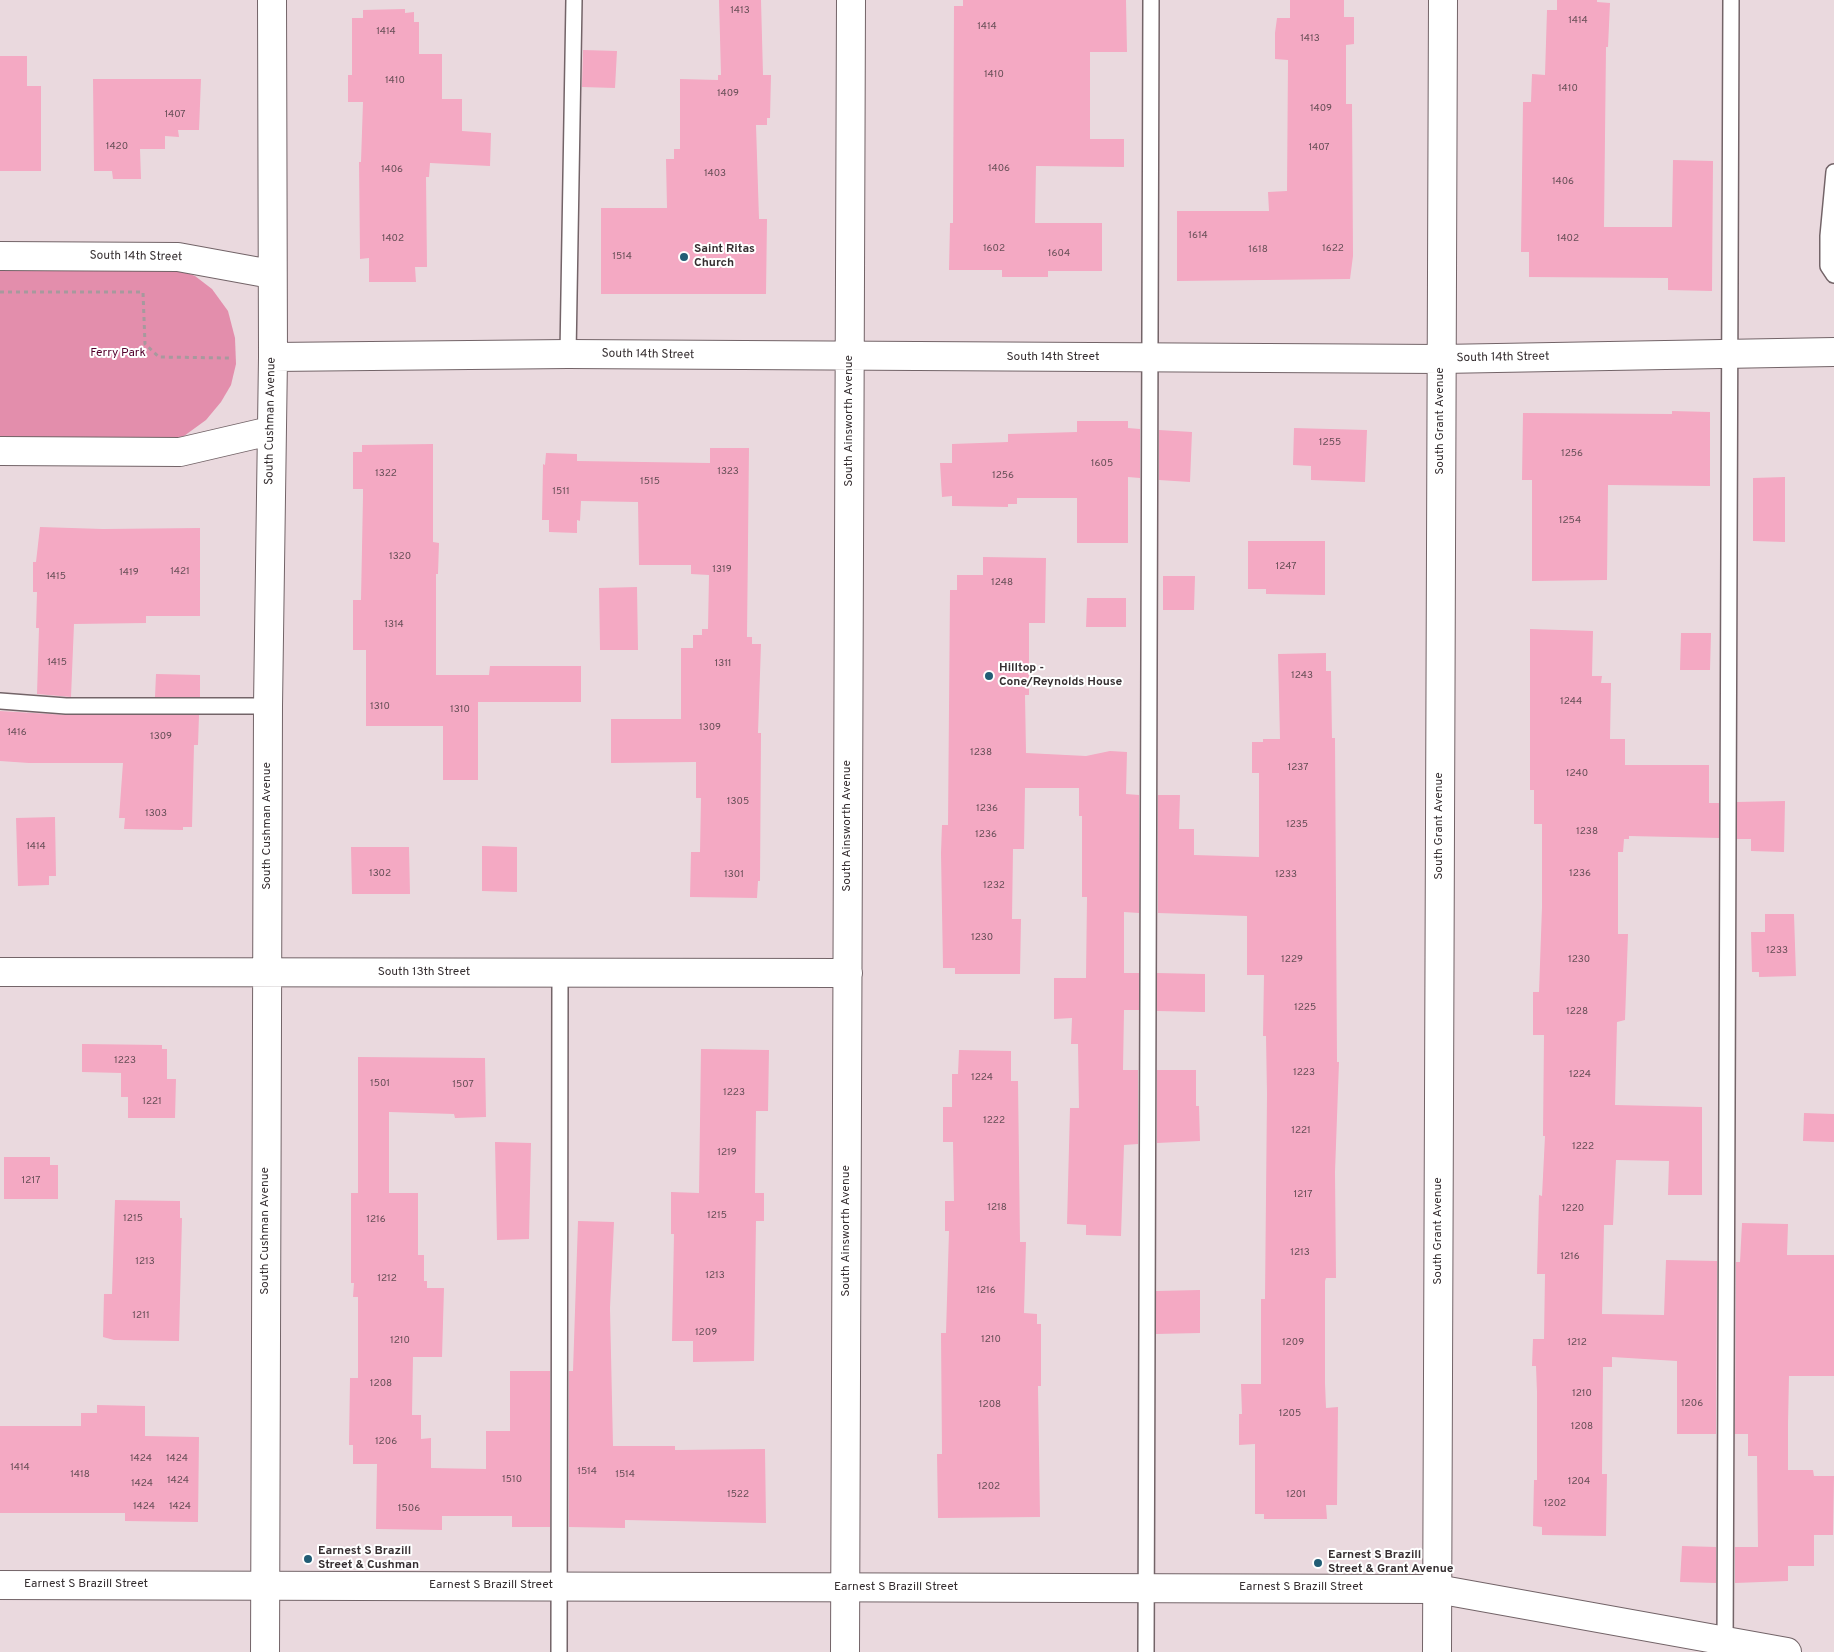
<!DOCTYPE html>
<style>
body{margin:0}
canvas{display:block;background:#ead9de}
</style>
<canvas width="1834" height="1652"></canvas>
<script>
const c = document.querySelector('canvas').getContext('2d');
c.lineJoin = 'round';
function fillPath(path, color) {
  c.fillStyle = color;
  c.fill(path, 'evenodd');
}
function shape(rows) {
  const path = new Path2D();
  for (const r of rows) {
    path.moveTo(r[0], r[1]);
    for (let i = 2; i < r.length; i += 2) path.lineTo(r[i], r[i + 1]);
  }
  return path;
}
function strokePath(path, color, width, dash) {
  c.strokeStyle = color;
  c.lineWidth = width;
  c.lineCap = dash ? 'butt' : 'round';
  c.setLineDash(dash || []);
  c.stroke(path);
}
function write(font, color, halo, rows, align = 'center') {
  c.font = font + ' Overpass,sans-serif';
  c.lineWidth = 4;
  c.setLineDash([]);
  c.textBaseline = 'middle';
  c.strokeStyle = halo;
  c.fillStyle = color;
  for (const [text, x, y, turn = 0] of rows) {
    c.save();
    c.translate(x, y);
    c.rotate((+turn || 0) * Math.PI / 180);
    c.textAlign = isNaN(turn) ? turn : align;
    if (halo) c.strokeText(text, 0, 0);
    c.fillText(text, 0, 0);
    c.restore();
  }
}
const green = shape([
 [0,263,168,266,195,276,212,289,228,311,235,338,236,364,231,385,221,402,206,420,184,436,153,443,0,444]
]);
const building = shape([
 [719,0,761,0,763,75,771,75,770,118,767,118,767,125,756,125,759,219,767,219,766,294,601,294,601,208,667,208,666,159,674,159,674,149,680,149,680,79,718,80,718,75,721,75],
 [963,0,1126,0,1127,52,1090,52,1090,139,1124,139,1124,167,1036,166,1035,223,1102,223,1102,271,1048,271,1048,277,1002,277,1002,270,949,270,950,223,953,223,954,6,963,6],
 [1290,0,1344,0,1344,17,1354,17,1354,44,1346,45,1346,104,1352,104,1353,256,1350,279,1177,281,1177,211,1269,211,1268,192,1287,191,1288,60,1275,59,1275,33,1277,18,1290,18],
 [1557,0,1597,0,1597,2,1610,3,1608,47,1606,47,1604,227,1672,227,1673,160,1713,161,1712,291,1668,290,1668,278,1529,277,1529,252,1521,252,1523,102,1531,102,1532,74,1545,75,1547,10,1557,10],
 [405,9,405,13,414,12,414,22,419,22,419,54,442,54,442,99,462,99,462,131,491,133,490,166,430,163,429,177,426,177,427,267,415,267,416,282,369,282,369,258,360,259,359,162,361,162,363,102,348,102,348,75,352,75,352,18,363,18,363,10],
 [583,50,617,51,615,88,582,87],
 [0,56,27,56,27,86,41,86,41,171,0,171],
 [93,79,201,79,199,130,178,130,179,137,165,136,165,149,140,149,141,179,113,179,112,171,94,171],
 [1672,411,1710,412,1710,486,1608,485,1607,580,1532,581,1532,480,1522,480,1523,413,1672,414],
 [1077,421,1128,421,1128,428,1140,429,1140,478,1128,477,1128,543,1077,543,1077,498,1017,498,1017,504,1008,504,1008,507,952,506,952,496,942,497,940,463,952,463,952,444,1008,442,1008,434,1077,432],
 [1294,428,1367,430,1365,482,1311,480,1311,466,1293,465],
 [1159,430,1192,432,1190,482,1159,480],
 [433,444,433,542,439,543,438,574,436,574,436,675,489,675,490,666,581,666,581,702,478,702,478,780,443,780,443,726,366,726,366,650,353,650,353,600,361,600,363,496,363,489,353,489,353,452,362,452,362,445],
 [710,448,749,448,747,637,752,637,752,644,761,644,758,733,761,733,760,881,758,881,757,898,690,897,691,852,700,852,701,798,696,798,696,762,611,763,611,719,681,719,681,648,693,648,693,635,702,635,702,629,708,629,709,575,691,574,691,565,639,565,638,502,581,501,580,521,577,520,577,533,549,532,549,520,542,520,543,464,545,465,546,453,577,454,577,461,710,463],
 [1785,477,1785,542,1753,541,1753,478],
 [40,527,103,529,200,528,200,616,146,616,146,623,74,624,71,697,37,694,39,628,36,628,37,592,33,592,33,562,36,562],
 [1248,541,1325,541,1325,595,1266,594,1266,589,1248,589],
 [983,557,1046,558,1045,623,1029,623,1029,695,1025,695,1026,753,1086,756,1110,751,1127,752,1126,794,1139,795,1139,913,1124,912,1124,973,1139,973,1139,1010,1124,1010,1123,1070,1138,1070,1138,1144,1124,1145,1121,1236,1086,1235,1086,1225,1067,1224,1070,1108,1079,1108,1078,1044,1071,1044,1072,1018,1054,1019,1054,978,1086,978,1087,897,1082,897,1082,816,1079,816,1079,788,1025,788,1024,849,1013,849,1012,919,1021,919,1020,974,955,974,955,968,943,968,941,853,942,825,948,825,950,590,957,590,957,575,983,575],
 [1163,576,1195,576,1194,610,1163,610],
 [637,587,638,650,600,650,599,588],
 [1087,598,1126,598,1126,627,1086,627],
 [1530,629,1593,631,1592,676,1602,676,1601,683,1611,683,1610,739,1625,739,1625,765,1709,765,1709,803,1719,803,1719,838,1629,836,1629,839,1624,839,1623,852,1618,852,1618,934,1628,934,1625,1020,1617,1022,1615,1105,1702,1107,1702,1195,1668,1195,1669,1161,1616,1160,1613,1225,1604,1225,1602,1314,1664,1315,1666,1260,1717,1261,1716,1434,1677,1434,1677,1361,1612,1357,1612,1367,1603,1367,1602,1474,1607,1474,1606,1536,1542,1535,1542,1527,1533,1526,1534,1480,1537,1480,1537,1392,1536,1366,1532,1366,1533,1339,1544,1339,1545,1274,1537,1274,1539,1195,1542,1196,1545,1136,1543,1136,1544,1035,1533,1035,1533,992,1539,992,1542,907,1542,824,1534,824,1534,790,1530,790],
 [1681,633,1711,633,1710,670,1680,670],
 [1326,653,1326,671,1331,671,1332,738,1335,738,1337,1062,1339,1062,1335,1172,1336,1278,1326,1278,1325,1281,1325,1383,1326,1408,1338,1407,1337,1505,1326,1505,1327,1519,1264,1519,1264,1514,1255,1514,1255,1444,1239,1445,1239,1414,1242,1414,1241,1384,1261,1384,1261,1299,1265,1299,1267,1094,1266,1036,1263,1036,1264,975,1247,975,1247,916,1158,913,1158,795,1180,795,1179,829,1194,829,1194,855,1259,857,1259,773,1252,773,1252,742,1263,742,1263,739,1280,739,1278,654],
 [156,674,200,675,200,697,155,697],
 [0,711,66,715,199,715,198,745,194,745,192,827,183,827,183,830,124,829,125,818,119,818,123,763,29,763,0,761],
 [1785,801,1784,852,1751,851,1751,839,1737,839,1737,802],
 [55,817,56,876,49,876,49,885,18,886,16,818],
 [482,846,517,847,517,892,482,891],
 [351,847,409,847,410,894,352,894],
 [1765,914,1794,914,1796,976,1759,977,1759,972,1752,972,1751,932,1765,932],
 [1157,973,1205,974,1205,1012,1157,1011],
 [82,1044,162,1045,162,1049,167,1049,167,1079,176,1079,175,1118,128,1118,128,1097,121,1097,121,1073,82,1072],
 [701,1049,769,1050,768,1111,756,1111,755,1193,764,1193,764,1221,756,1221,754,1361,693,1362,693,1341,672,1341,674,1234,671,1234,671,1192,699,1193],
 [959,1050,1011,1051,1011,1081,1018,1081,1020,1242,1026,1242,1024,1313,1037,1314,1037,1324,1041,1324,1041,1386,1038,1386,1040,1517,938,1518,937,1454,942,1454,941,1333,946,1333,949,1231,945,1231,945,1201,954,1201,953,1142,943,1142,943,1107,952,1107,952,1074,958,1074],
 [358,1057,485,1058,486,1117,455,1118,454,1114,389,1112,389,1193,418,1193,418,1255,424,1255,424,1281,427,1281,427,1288,444,1288,442,1357,413,1357,412,1415,421,1415,421,1439,431,1438,431,1468,486,1469,486,1431,510,1431,510,1371,550,1371,550,1527,512,1527,512,1516,442,1516,442,1530,376,1529,377,1464,353,1464,353,1445,349,1445,350,1378,358,1378,358,1297,353,1297,354,1283,351,1283,351,1193,358,1193],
 [1157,1070,1196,1070,1196,1106,1199,1106,1200,1141,1157,1143],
 [1804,1113,1834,1114,1834,1142,1803,1141],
 [495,1142,531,1143,529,1239,497,1240],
 [4,1157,50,1157,50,1165,58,1165,58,1199,4,1199],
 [115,1200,180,1201,180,1218,182,1218,179,1341,114,1340,103,1337,104,1294,112,1294],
 [578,1221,614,1222,610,1308,613,1446,675,1446,675,1450,765,1449,766,1523,625,1520,625,1528,569,1527,569,1371,573,1371],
 [1742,1223,1788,1224,1787,1255,1834,1255,1834,1376,1789,1376,1788,1424,1788,1470,1813,1470,1814,1476,1834,1476,1833,1535,1814,1535,1814,1566,1788,1566,1788,1581,1735,1583,1735,1547,1758,1547,1757,1456,1748,1456,1748,1434,1735,1434,1736,1262,1740,1262],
 [1200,1290,1200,1333,1156,1334,1156,1291],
 [97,1405,145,1406,145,1436,199,1437,198,1522,125,1521,125,1513,0,1513,0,1426,81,1426,81,1413,97,1413],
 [1682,1546,1716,1547,1716,1583,1680,1582]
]);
const path = shape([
 [0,292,143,292,145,344,159,357,229,358]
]);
const lane = shape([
 [1834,172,1828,236,1828,266,1834,275],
 [568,354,574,0],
 [0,701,66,706,268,706],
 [1725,1646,1731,0],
 [559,1652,560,973],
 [1146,1652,1151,0]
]);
const street = shape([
 [0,256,178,257,271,274],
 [273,357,568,354,1441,359,1834,352],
 [0,451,180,452,270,431],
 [0,972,848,973],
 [265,1652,268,706,273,357,272,0],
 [845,1652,851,0],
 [1437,1652,1443,0]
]);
const secondary = shape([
 [0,1585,1437,1589,1787,1652]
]);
const markers = [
 [684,257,5,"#225d75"],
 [989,676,5,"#225d75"],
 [308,1559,5,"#225d75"],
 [1318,1563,5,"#225d75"]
];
const numberNames = [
 ["1413",740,11],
 ["1414",1578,21],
 ["1414",987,27],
 ["1414",386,32],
 ["1413",1310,39],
 ["1410",994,75],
 ["1410",395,81],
 ["1410",1568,89],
 ["1409",728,94],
 ["1409",1321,109],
 ["1407",175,115],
 ["1420",117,147],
 ["1407",1319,148],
 ["1406",999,169],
 ["1406",392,170],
 ["1403",715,174],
 ["1406",1563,182],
 ["1614",1198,236],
 ["1402",393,239],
 ["1402",1568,239],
 ["1602",994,249],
 ["1622",1333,249],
 ["1618",1258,250],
 ["1604",1059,254],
 ["1514",622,257],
 ["1255",1330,443],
 ["1256",1572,454],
 ["1605",1102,464],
 ["1323",728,472],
 ["1322",386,474],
 ["1256",1003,476],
 ["1515",650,482],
 ["1511",561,492],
 ["1254",1570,521],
 ["1320",400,557],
 ["1247",1286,567],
 ["1319",722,570],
 ["1421",180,572],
 ["1419",129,573],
 ["1415",56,577],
 ["1248",1002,583],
 ["1314",394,625],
 ["1415",57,663],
 ["1311",723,664],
 ["1243",1302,676],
 ["1244",1571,702],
 ["1310",380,707],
 ["1310",460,710],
 ["1309",710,728],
 ["1416",17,733],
 ["1309",161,737],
 ["1238",981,753],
 ["1237",1298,768],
 ["1240",1577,774],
 ["1305",738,802],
 ["1236",987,809],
 ["1303",156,814],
 ["1235",1297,825],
 ["1238",1587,832],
 ["1236",986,835],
 ["1414",36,847],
 ["1302",380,874],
 ["1236",1580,874],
 ["1301",734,875],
 ["1233",1286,875],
 ["1232",994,886],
 ["1230",982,938],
 ["1233",1777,951],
 ["1229",1292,960],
 ["1230",1579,960],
 ["1225",1305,1008],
 ["1228",1577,1012],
 ["1223",125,1061],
 ["1223",1304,1073],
 ["1224",1580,1075],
 ["1224",982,1078],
 ["1501",380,1084],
 ["1507",463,1085],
 ["1223",734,1093],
 ["1221",152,1102],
 ["1222",994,1121],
 ["1221",1301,1131],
 ["1222",1583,1147],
 ["1219",727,1153],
 ["1217",31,1181],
 ["1217",1303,1195],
 ["1218",997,1208],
 ["1220",1573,1209],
 ["1215",717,1216],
 ["1215",133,1219],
 ["1216",376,1220],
 ["1213",1300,1253],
 ["1216",1570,1257],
 ["1213",145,1262],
 ["1213",715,1276],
 ["1212",387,1279],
 ["1216",986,1291],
 ["1211",141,1316],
 ["1209",706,1333],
 ["1210",991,1340],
 ["1210",400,1341],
 ["1209",1293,1343],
 ["1212",1577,1343],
 ["1208",381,1384],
 ["1210",1582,1394],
 ["1206",1692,1404],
 ["1208",990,1405],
 ["1205",1290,1414],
 ["1208",1582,1427],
 ["1206",386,1442],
 ["1424",141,1459],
 ["1424",177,1459],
 ["1414",20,1468],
 ["1514",587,1472],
 ["1418",80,1475],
 ["1514",625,1475],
 ["1510",512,1480],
 ["1424",178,1481],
 ["1204",1579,1482],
 ["1424",142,1484],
 ["1202",989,1487],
 ["1522",738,1495],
 ["1201",1296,1495],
 ["1202",1555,1504],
 ["1424",144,1507],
 ["1424",180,1507],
 ["1506",409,1509]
];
const poiNames = [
 ["Saint Ritas",694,250],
 ["Church",694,264],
 ["Hilltop -",999,669],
 ["Cone/Reynolds House",999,683],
 ["Earnest S Brazill",318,1552],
 ["Street & Cushman",318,1566],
 ["Earnest S Brazill",1328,1556],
 ["Street & Grant Avenue",1328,1570]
];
const streetNames = [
 ["South 14th Street",136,257,1],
 ["South 14th Street",648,355,1],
 ["South 14th Street",1053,358],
 ["South 14th Street",1503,358,-1],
 ["South Cushman Avenue",271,421,-89],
 ["South Ainsworth Avenue",850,421,-90],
 ["South Grant Avenue",1441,421,-90],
 ["South Cushman Avenue",268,826,-90],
 ["South Ainsworth Avenue",848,826,-90],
 ["South Grant Avenue",1440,826,-90],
 ["South 13th Street",424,973],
 ["South Cushman Avenue",266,1231,-90],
 ["South Ainsworth Avenue",847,1231,-90],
 ["South Grant Avenue",1439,1231,-90],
 ["Earnest S Brazill Street",86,1585],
 ["Earnest S Brazill Street",491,1586],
 ["Earnest S Brazill Street",896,1588],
 ["Earnest S Brazill Street",1301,1588]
];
const parkNames = [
 ["Ferry Park",118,354]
];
fillPath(green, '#e38eac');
fillPath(building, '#f4a9c3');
strokePath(lane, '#736468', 18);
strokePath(street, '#736468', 30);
strokePath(secondary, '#736468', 30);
strokePath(path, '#a7999d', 3, [4, 4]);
strokePath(lane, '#fff', 15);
strokePath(street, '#fff', 28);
strokePath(secondary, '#fff', 28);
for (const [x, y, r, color] of markers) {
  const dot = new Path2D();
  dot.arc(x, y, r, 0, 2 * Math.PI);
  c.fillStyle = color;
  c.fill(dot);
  strokePath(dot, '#fff', 2);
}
write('10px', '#664e56', null, numberNames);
write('bold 12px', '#362f31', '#fff', poiNames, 'left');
write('12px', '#362f31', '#fff', streetNames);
write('12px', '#54022d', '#fff', parkNames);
</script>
